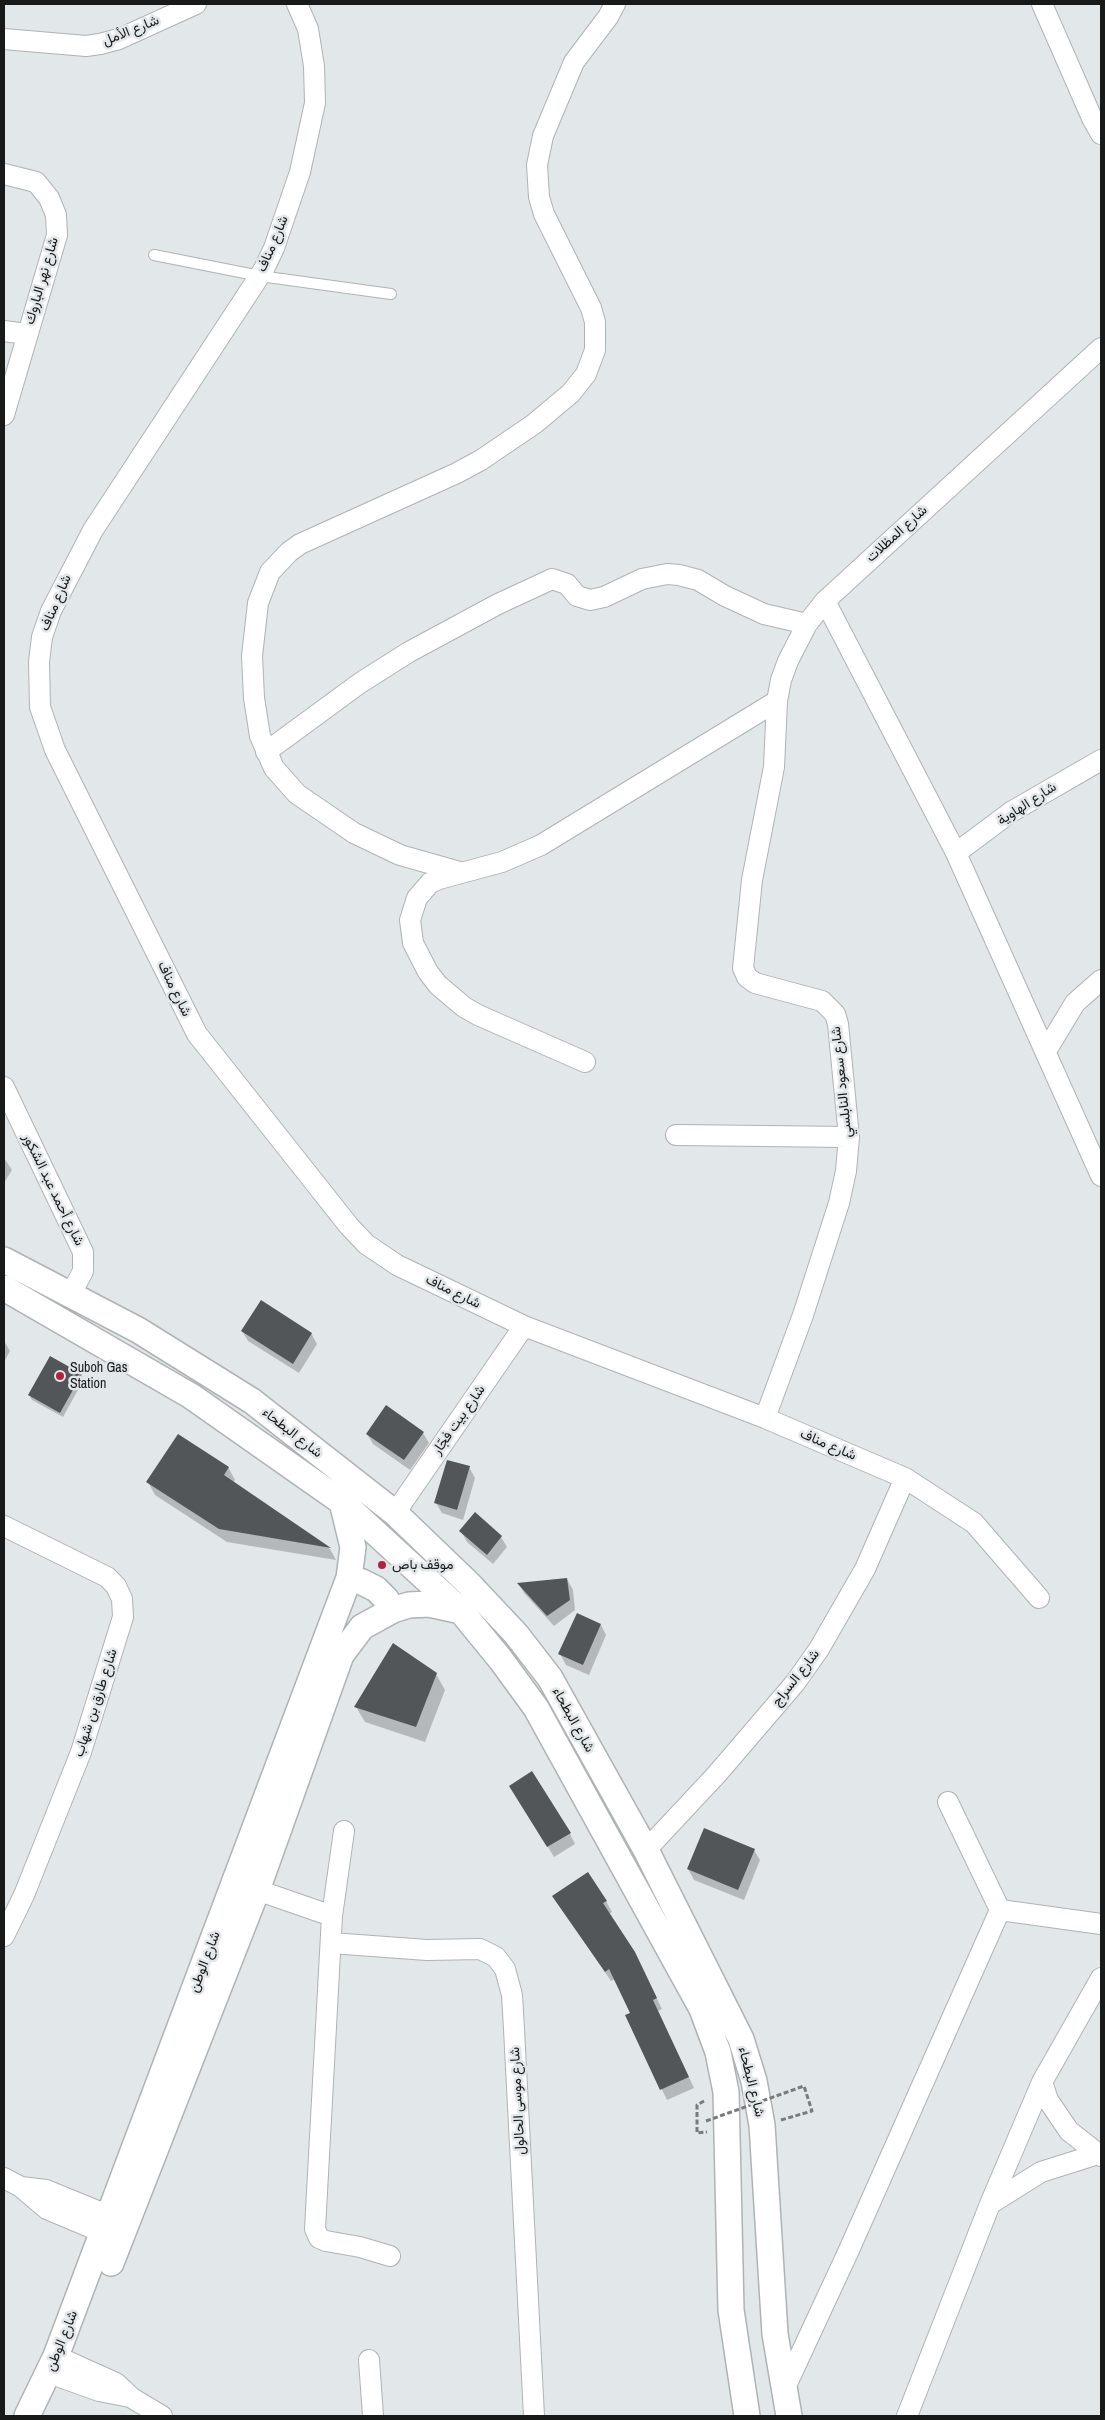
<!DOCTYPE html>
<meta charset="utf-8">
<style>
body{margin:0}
#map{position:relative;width:1105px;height:2420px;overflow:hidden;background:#e2e7e9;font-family:"Archivo Narrow",sans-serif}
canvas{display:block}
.frame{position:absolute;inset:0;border:5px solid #181a1a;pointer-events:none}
</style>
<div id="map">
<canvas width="1105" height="2420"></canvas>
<div class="frame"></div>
</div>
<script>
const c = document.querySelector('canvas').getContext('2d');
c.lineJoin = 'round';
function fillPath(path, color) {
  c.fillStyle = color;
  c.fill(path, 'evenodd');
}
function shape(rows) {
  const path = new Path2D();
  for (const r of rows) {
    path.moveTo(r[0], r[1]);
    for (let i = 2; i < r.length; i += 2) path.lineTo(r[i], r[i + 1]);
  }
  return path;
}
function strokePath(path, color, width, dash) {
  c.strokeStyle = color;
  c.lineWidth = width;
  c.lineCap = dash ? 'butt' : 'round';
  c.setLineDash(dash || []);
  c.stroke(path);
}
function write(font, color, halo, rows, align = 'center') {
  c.font = font + ' "Archivo Narrow",Vazirmatn,sans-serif';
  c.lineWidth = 5;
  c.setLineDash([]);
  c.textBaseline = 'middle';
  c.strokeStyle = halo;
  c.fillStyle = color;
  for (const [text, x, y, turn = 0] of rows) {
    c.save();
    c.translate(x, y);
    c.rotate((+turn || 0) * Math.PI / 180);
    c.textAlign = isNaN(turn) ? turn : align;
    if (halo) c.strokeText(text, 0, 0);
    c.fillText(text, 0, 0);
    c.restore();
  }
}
const shadow = shape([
 [4,1158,12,1170,4,1183],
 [242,1331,311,1333,317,1344,299,1373,248,1341],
 [4,1341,10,1351,4,1362],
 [81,1375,84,1379,63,1417,32,1400,29,1395],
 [423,1433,429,1443,410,1470,373,1444,367,1434],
 [228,1467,235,1480,233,1483,330,1549,336,1560,227,1542,155,1495,148,1482],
 [469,1467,475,1478,463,1520,442,1513,436,1503],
 [461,1531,501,1537,507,1547,493,1564,467,1542],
 [567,1579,573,1590,575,1610,554,1626,524,1593,519,1584],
 [601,1625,606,1635,589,1675,566,1665,560,1654],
 [436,1674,445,1690,425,1742,365,1722,356,1707],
 [517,1796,570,1834,575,1844,554,1857],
 [754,1850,760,1860,744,1900,694,1880,688,1869],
 [606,1901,612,1912,609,1914,640,1964,662,2009,658,2011,694,2088,667,2100,627,2016,632,2013,615,1979,611,1981,560,1906]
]);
const building = shape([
 [261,1300,312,1333,293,1364,241,1331],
 [50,1356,82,1374,60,1413,28,1395],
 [386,1405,424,1432,404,1460,366,1434],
 [178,1434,229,1467,224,1475,331,1548,219,1529,146,1482],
 [447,1460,470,1466,457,1510,434,1503],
 [475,1512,502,1536,487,1555,459,1531],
 [567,1578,570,1600,547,1616,517,1583],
 [577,1613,601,1624,583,1665,558,1654],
 [393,1643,437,1673,416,1727,354,1707],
 [532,1771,571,1833,547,1847,509,1786],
 [704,1828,755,1849,738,1890,687,1869],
 [588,1872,607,1901,603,1903,635,1952,657,1998,653,2000,689,2077,660,2090,625,2015,630,2013,609,1969,605,1972,552,1896]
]);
const path = shape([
 [704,2101,697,2105,697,2133,707,2132],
 [781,2120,812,2111,804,2086]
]);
const service = shape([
 [154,255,260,276,391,294]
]);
const minor = shape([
 [297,4,308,29,314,66,315,103,300,172,274,248,264,269,93,530,51,611,42,637,39,662,40,707,55,750,197,1034,349,1226,366,1244,397,1265,524,1326,765,1418,905,1478,974,1523,1039,1598],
 [1042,4,1092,118,1101,134],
 [4,39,86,46,100,44,119,39,196,4],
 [4,174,36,182,49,198,56,215,57,235,4,415],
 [4,331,27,334],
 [825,601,956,853,1101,1176],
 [266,752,360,683,409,652,498,604,552,579,567,584,577,596,590,600,604,597,642,579,667,574,679,575,698,580,725,596,764,614,807,624],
 [956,853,1011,812,1101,760],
 [460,872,400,855,354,833,297,794,274,768,260,736,254,698,252,656,258,603,270,572,289,552,300,544,457,473,481,460,534,424,571,393,586,374,595,350,595,322,591,308,544,214,539,197,537,165,543,136,574,62,608,17,615,4],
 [1046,1051,1075,1003,1101,980],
 [585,1062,478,1015,464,1007,438,985,428,972,413,943,410,920,417,898,430,883,439,879,502,862,541,845,777,701],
 [4,1087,83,1252,83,1271,71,1294],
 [676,1135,849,1137],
 [765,1418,803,1315,839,1203,846,1171,849,1137,838,1024,835,1014,822,1001,755,983,747,977,743,968,752,880,774,767,777,701,781,680,788,661,807,624,825,601,1101,348],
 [395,1513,524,1326],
 [4,1526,107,1577,116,1586,122,1599,123,1617,81,1752,24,1895,4,1936],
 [344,1831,332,1916,315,2229,319,2238,326,2241,360,2247,390,2256],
 [646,1850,717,1774,795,1683,819,1649,865,1569,905,1478],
 [257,1890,332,1916],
 [1000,1910,1101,1924],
 [331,1943,427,1950,480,1949,496,1957,505,1969,512,1995,514,2029,534,2416],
 [1042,2082,1048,2100,1069,2131,1101,2156],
 [4,2178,21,2187,47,2209,116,2238],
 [21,2187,46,2190,122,2221],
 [990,2204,1041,2172,1098,2154],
 [56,2356,116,2383,132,2398,162,2416],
 [369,2360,373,2416],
 [49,2373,99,2391,130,2397],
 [784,2390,849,2250,1000,1910,948,1802],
 [907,2416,990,2204,1042,2082,1101,1978]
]);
const tertiary = shape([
 [4,1260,138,1330,252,1401,395,1513,469,1584,516,1634,550,1678,646,1850,741,2039,754,2081,762,2125,775,2334,789,2416],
 [4,1288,191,1396,342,1502,461,1611,501,1660,536,1708,702,2009,718,2052,726,2092,731,2310,747,2416],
 [349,1578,362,1582,376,1589,386,1599,393,1610],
 [111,2263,257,1890,341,1655,362,1627,393,1610,409,1605,429,1604,461,1611],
 [27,2416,56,2356,349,1578,353,1547,342,1502]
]);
const pathBridge = shape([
 [706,2121,804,2086]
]);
const markers = [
 [60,1376,5,"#b32140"],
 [382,1565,5,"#b32140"]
];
const streetNames = [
 ["شارع الأمل",131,31,-22],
 ["شارع مناف",273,244,-67],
 ["شارع نهر الباروك",42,281,-74],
 ["شارع المظلات",897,534,-42],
 ["شارع مناف",56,603,-67],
 ["شارع الهاوية",1027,804,-33],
 ["شارع مناف",174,989,64],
 ["شارع سعود النابلسي",842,1082,-96],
 ["شارع أحمد عبد الشكور",53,1190,64],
 ["شارع مناف",453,1292,26],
 ["شارع بيت فجّار",459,1420,-55],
 ["شارع البطحاء",292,1433,38],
 ["شارع مناف",828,1445,23],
 ["شارع السراج",796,1678,-52],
 ["شارع طارق بن شهاب",96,1703,-72],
 ["شارع البطحاء",573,1720,61],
 ["شارع الوطن",205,1962,-69],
 ["شارع البطحاء",751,2082,76],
 ["شارع موسى الحالول",518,2101,-93],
 ["شارع الوطن",62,2341,-68]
];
const poiNames = [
 ["Suboh Gas",70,1368],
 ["Station",70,1384],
 ["موقف باص",392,1565]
];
fillPath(shadow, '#0003');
fillPath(building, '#525658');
strokePath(service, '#aeb3b5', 12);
strokePath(minor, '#aeb3b5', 22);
strokePath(tertiary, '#aeb3b5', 28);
strokePath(path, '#787b7c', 3, [5, 2.5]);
strokePath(service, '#fff', 10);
strokePath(minor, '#fff', 20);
strokePath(tertiary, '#fff', 25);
strokePath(pathBridge, '#787b7c', 3, [5, 2.5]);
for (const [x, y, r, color] of markers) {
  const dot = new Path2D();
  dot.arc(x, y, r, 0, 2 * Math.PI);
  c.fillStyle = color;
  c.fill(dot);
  strokePath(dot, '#e2e7e9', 2);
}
write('14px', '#181a1a', '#e2e7e9', streetNames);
write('14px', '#181a1a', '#e2e7e9', poiNames, 'left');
</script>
